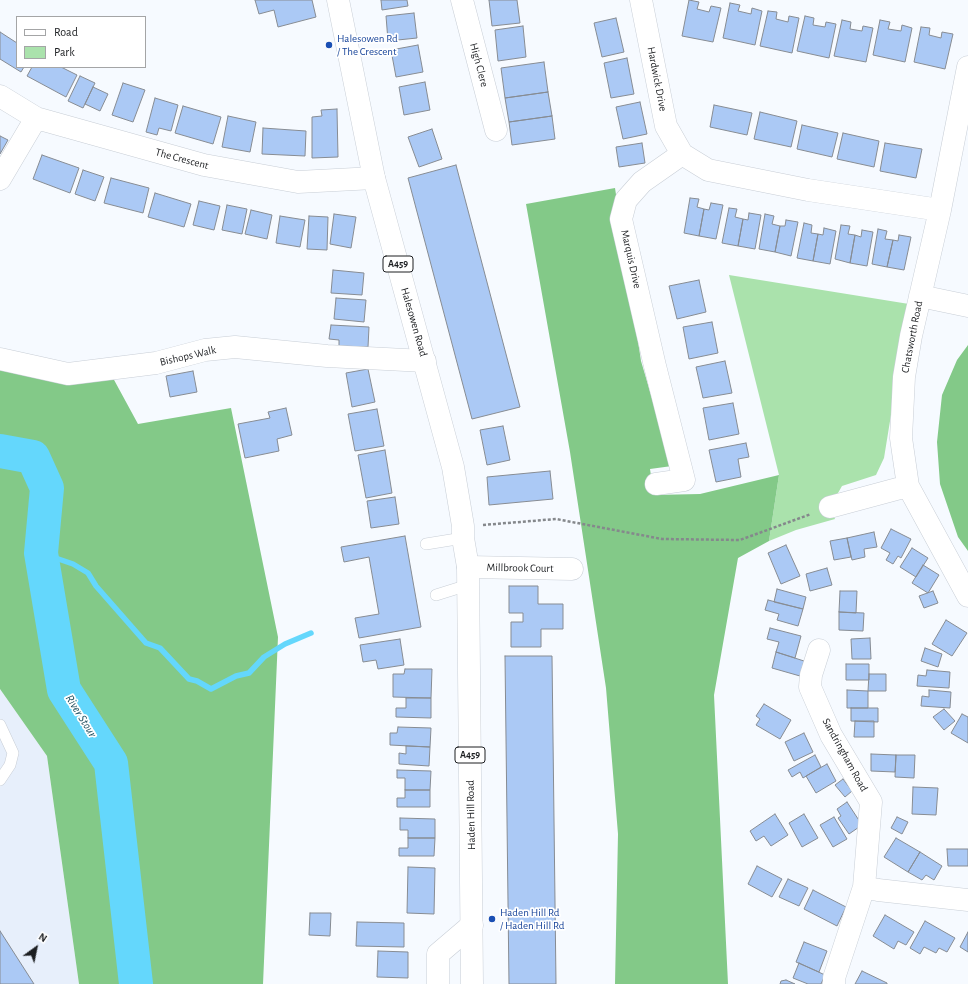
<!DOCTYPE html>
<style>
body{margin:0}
#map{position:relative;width:968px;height:984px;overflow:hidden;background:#f6faff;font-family:"Alegreya Sans",sans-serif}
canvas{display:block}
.legend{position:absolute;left:16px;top:16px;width:130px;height:52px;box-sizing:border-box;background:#fff;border:1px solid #a4a5a6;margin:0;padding:5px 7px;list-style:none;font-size:12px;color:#1c1e21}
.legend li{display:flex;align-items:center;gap:8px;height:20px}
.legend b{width:20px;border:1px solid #a4a5a6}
.north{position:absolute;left:16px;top:928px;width:40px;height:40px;-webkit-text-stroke:3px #fff;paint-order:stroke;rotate:33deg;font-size:11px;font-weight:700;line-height:16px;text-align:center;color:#1c1e21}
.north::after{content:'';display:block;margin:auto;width:14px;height:18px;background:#1c1e21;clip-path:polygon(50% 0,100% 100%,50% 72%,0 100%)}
</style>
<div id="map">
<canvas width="968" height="984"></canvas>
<ul class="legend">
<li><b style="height:5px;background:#fff"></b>Road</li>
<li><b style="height:11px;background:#aae2ac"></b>Park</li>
</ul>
<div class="north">N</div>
</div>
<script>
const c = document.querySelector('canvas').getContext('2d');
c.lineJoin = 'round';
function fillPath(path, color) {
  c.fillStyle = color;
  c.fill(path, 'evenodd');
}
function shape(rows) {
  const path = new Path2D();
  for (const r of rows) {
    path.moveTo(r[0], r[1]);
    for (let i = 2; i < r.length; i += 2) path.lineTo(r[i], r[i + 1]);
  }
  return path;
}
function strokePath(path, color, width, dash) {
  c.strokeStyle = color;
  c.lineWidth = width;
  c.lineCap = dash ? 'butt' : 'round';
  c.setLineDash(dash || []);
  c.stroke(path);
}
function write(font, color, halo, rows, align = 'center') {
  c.font = font + ' "Alegreya Sans",sans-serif';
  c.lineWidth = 3.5;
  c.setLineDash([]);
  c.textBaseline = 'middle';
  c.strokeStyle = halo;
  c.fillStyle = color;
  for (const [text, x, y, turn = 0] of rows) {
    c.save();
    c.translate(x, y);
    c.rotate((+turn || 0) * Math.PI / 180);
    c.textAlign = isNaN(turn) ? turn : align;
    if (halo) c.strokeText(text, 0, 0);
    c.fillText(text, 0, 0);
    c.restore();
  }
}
const built = shape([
 [0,689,47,756,79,984,0,984]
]);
const green = shape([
 [729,275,909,304,884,458,876,475,842,486,830,507,835,519,796,530,769,541,779,475]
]);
const forest = shape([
 [615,188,641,361,672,466,650,469,654,495,700,494,779,475,769,541,738,558,714,695,728,984,615,984,618,834,606,688,570,452,526,204],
 [968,345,968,551,958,537,940,484,937,442,942,395,957,360],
 [0,369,113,378,138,424,231,408,278,637,263,984,79,984,47,756,0,689]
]);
const stream = shape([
 [41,553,73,564,88,573,96,586,146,643,160,648,189,679,197,681,211,689,236,676,249,673,264,657,285,644,311,633]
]);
const river = shape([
 [0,451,33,457,47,488,41,553,64,690,111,763,136,984]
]);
const building = shape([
 [255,0,312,0,316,17,278,27,274,10,259,14,255,0],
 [381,0,407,0,408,6,382,10,381,0],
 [489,0,517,0,520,23,492,26,489,0],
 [689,0,699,2,697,9,709,12,711,6,721,8,713,42,682,36,689,0],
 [730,3,740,5,738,11,751,14,752,8,762,11,755,45,723,38,730,3],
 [768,11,777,12,776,19,788,22,789,16,799,18,792,53,760,46,768,11],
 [414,13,417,38,388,41,386,16,414,13],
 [805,16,814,18,813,25,825,27,826,22,836,24,829,58,797,51,805,16],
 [616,18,624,52,602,57,594,23,616,18],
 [842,20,851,22,850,29,862,31,863,26,873,28,866,62,834,56,842,20],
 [880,20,890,22,888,29,901,31,902,25,912,28,905,62,873,55,880,20],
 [523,26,526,57,498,61,495,30,523,26],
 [921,27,930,28,929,35,941,38,942,32,953,34,945,69,914,62,921,27],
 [0,32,17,43,17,67,24,67,21,72,0,59,0,32],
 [418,45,423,72,396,77,391,50,418,45],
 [627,58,634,94,611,98,604,63,627,58],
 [544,62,548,92,505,98,501,68,544,62],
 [32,67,61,67,77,75,66,97,27,76,32,67],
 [80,76,95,83,83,108,68,101,80,76],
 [425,82,430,110,404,115,399,87,425,82],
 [123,83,145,90,133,122,112,115,123,83],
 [93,87,108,94,100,111,85,104,93,87],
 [548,92,552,116,509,122,505,98,548,92],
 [155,98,178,105,171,131,159,128,157,135,146,132,155,98],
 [640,102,647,134,623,139,616,107,640,102],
 [714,105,752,113,747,135,710,127,714,105],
 [183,106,221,117,213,144,175,133,183,106],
 [337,109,338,157,312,158,312,117,322,116,321,110,337,109],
 [760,112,797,121,791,147,754,139,760,112],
 [228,116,256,122,250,152,222,147,228,116],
 [552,116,555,139,512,145,509,122,552,116],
 [802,125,838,133,832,157,797,149,802,125],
 [263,128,306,131,305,156,262,154,263,128],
 [432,129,442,159,419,167,408,137,432,129],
 [843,133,879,141,874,167,837,159,843,133],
 [0,136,8,140,0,154,0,136],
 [642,143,645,163,619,167,616,147,642,143],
 [885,143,922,149,916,178,880,171,885,143],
 [42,155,79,168,70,193,33,179,42,155],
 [456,165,520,407,472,419,408,178,456,165],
 [83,170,104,177,95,201,75,194,83,170],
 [111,178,149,188,143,213,104,203,111,178],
 [155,193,191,204,184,227,148,217,155,193],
 [690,198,699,199,697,207,704,209,699,236,684,233,690,198],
 [199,201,220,206,214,230,193,225,199,201],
 [711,203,723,205,716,239,699,236,704,209,709,210,711,203],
 [227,205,247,209,242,234,222,230,227,205],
 [729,208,737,209,735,217,743,219,738,246,722,243,729,208],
 [251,210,272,215,267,239,245,234,251,210],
 [749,213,761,215,755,249,738,246,743,219,748,220,749,213],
 [334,214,356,217,351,248,330,244,334,214],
 [765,214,774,216,772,224,780,226,775,252,759,249,765,214],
 [280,216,305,220,300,247,276,243,280,216],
 [309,216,328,217,327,250,307,249,309,216],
 [786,220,798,222,791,256,775,252,780,226,785,226,786,220],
 [804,223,812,225,811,233,818,234,813,261,797,258,804,223],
 [841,225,850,226,848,234,855,235,850,263,835,259,841,225],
 [824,228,836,231,830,264,813,261,818,234,823,235,824,228],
 [878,229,887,231,885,239,893,240,887,267,872,264,878,229],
 [862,230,873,232,867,266,850,263,855,235,861,237,862,230],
 [899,235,911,237,904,270,887,267,893,240,898,241,899,235],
 [333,270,364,273,362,295,331,293,333,270],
 [699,280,706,312,677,319,669,286,699,280],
 [336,298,366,300,364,322,334,319,336,298],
 [712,322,718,353,689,359,683,327,712,322],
 [331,325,369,327,368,347,339,346,339,340,329,339,331,325],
 [725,361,732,393,703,398,696,367,725,361],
 [368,369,375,402,352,407,346,373,368,369],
 [193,371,197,392,170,397,166,376,193,371],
 [733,403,739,434,709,440,703,408,733,403],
 [286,408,292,435,277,439,279,451,245,458,238,424,270,418,268,412,286,408],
 [377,409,384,446,355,451,348,414,377,409],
 [503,426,510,460,487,465,480,430,503,426],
 [746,443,749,457,738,459,741,477,716,482,709,450,746,443],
 [385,450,392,493,366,498,358,455,385,450],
 [550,471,553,499,489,505,487,477,550,471],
 [395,497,399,524,371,528,367,501,395,497],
 [891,529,911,539,901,558,898,556,893,564,886,560,890,553,881,548,891,529],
 [874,532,877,547,864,549,865,557,852,560,847,538,874,532],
 [405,536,421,627,359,638,355,618,379,614,369,557,344,562,341,547,405,536],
 [847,538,851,557,834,560,830,541,847,538],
 [786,545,800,576,781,584,768,553,786,545],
 [912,548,928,558,916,577,900,567,912,548],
 [923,565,939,575,928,593,912,583,923,565],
 [827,568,832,585,810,591,806,574,827,568],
 [509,586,538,586,538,604,563,604,563,629,541,629,541,647,511,647,511,622,523,622,523,613,509,613,509,586],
 [777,589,806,597,803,609,774,602,777,589],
 [840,591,857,591,856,613,839,612,840,591],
 [933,591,938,603,924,608,919,596,933,591],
 [768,600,803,609,798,626,777,620,779,614,765,610,768,600],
 [839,612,864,613,863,631,839,630,839,612],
 [946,620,967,633,952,656,932,644,946,620],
 [770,628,801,636,795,658,776,652,779,642,767,639,770,628],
 [870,638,871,659,852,659,851,639,870,638],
 [400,639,404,665,378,669,376,660,363,662,360,645,400,639],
 [925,648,942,654,938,667,921,661,925,648],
 [776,652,804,661,800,676,772,668,776,652],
 [505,656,552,656,556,984,509,984,505,656],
 [846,664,869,664,869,680,846,680,846,664],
 [405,669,432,669,431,698,393,697,393,674,404,674,405,669],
 [927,670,950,672,949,688,917,686,918,675,926,676,927,670],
 [869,674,886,674,886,691,868,691,869,674],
 [847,690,868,691,868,708,847,708,847,690],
 [929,690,951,692,950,708,921,706,922,696,929,697,929,690],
 [406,698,431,698,431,718,396,717,396,708,406,708,406,698],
 [764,704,791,720,780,739,756,725,760,719,756,716,764,704],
 [851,708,878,708,878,722,851,721,851,708],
 [944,709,955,721,944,730,933,717,944,709],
 [962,714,968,717,968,743,951,733,962,714],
 [855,721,874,721,874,737,854,737,855,721],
 [398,727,431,728,430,747,390,745,390,733,397,733,398,727],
 [804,733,813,752,794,761,785,742,804,733],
 [406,746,430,747,429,766,399,764,399,753,406,754,406,746],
 [871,754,896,755,895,772,871,771,871,754],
 [815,755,821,767,803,778,800,772,792,777,788,770,815,755],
 [896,755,915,755,914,778,895,777,896,755],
 [827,764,836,781,816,793,806,776,827,764],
 [397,770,431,771,430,790,405,790,405,778,397,778,397,770],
 [843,779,852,791,845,797,835,785,843,779],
 [913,787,938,788,936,815,912,814,913,787],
 [405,790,430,790,430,807,397,807,397,798,405,798,405,790],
 [847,802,862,825,849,834,838,818,841,816,837,809,847,802],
 [775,814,788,835,771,846,764,836,756,841,750,831,775,814],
 [804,814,818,838,802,847,789,823,804,814],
 [834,817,847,839,833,847,820,825,834,817],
 [897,817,908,822,902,834,891,828,897,817],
 [400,818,435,819,435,838,408,838,408,830,400,830,400,818],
 [408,838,435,838,434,856,399,856,399,848,408,848,408,838],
 [896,838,920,852,908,872,884,857,896,838],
 [947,849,968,849,968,866,948,866,947,849],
 [920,852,942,866,934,880,926,875,922,880,908,872,920,852],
 [757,866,782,879,772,897,748,884,757,866],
 [408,867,435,868,434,914,407,913,408,867],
 [788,879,808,888,799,906,779,897,788,879],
 [813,890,846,907,837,926,804,909,813,890],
 [310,913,331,913,330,936,309,935,310,913],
 [885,915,914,932,906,945,898,941,894,949,873,936,885,915],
 [925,921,955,938,947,952,939,948,936,953,924,947,920,954,910,948,925,921],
 [357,922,404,923,404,947,356,946,357,922],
 [0,931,34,984,0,984,0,931],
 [968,932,968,952,960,947,968,932],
 [804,942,827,951,819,972,796,962,804,942],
 [378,951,408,952,408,978,377,977,378,951],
 [799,963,825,975,821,984,808,984,793,978,799,963],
 [862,971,887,983,887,984,855,984,862,971],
 [786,980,795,984,780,984,781,981,786,980]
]);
const path = shape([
 [483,525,556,519,662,539,740,540,811,514]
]);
const service = shape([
 [426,544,463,538],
 [436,595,468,585],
 [0,725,13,753,10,765,0,780]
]);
const minor = shape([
 [462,0,496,130],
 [641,0,666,126,682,154],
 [968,67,940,210,911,336,904,377,901,438,908,486,968,596],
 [0,96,36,118,204,165,298,182,374,178],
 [0,179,36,118],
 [920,296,968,306],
 [0,359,68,374,156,363,205,350,235,347,327,356,425,361],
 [656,484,684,480,655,366,621,219,626,200,642,182,682,154,708,170,808,190,940,210],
 [830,507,908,486],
 [468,567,572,569],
 [819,650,811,675,810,687,831,735,871,802,864,887,834,978,834,984],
 [864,887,878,890,968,900],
 [438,984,438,954,472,925]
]);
const primary = shape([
 [338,0,374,178,453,467,463,526,463,538,468,567,472,984]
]);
const markers = [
 [329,45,4,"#1a4fb4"],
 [492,919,4,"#1a4fb4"]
];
const shields = [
 [398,264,30],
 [470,755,30]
];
const shieldNames = [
 ["A459",398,264],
 ["A459",470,755]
];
const transitNames = [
 ["Halesowen Rd",337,39],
 ["/ The Crescent",337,52],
 ["Haden Hill Rd",500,913],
 ["/ Haden Hill Rd",500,926]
];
const streetNames = [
 ["High Clere",479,65,75],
 ["Hardwick Drive",657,79,79],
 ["The Crescent",182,159,15],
 ["Marquis Drive",631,259,77],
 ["Halesowen Road",414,322,74],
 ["Chatsworth Road",912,337,-79],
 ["Bishops Walk",188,356,-13],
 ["Millbrook Court",520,568,1],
 ["Sandringham Road",845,755,61],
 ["Haden Hill Road",471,815,-91]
];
const waterNames = [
 ["River Stour",81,716,58]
];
fillPath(built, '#e7effb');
fillPath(green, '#aae2ac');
fillPath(forest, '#83c988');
strokePath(stream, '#64d7fc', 5.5);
strokePath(river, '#64d7fc', 34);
fillPath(building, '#abc9f5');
strokePath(building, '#878c93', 1);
strokePath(service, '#c8ced6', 12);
strokePath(minor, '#c8ced6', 23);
strokePath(primary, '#c8ced6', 23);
strokePath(path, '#85888c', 2.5, [3, 2]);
strokePath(service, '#fff', 11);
strokePath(minor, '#fff', 22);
strokePath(primary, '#fff', 22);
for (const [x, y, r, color] of markers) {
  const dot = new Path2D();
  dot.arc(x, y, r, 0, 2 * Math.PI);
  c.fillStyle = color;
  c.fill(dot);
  strokePath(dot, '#fff', 1.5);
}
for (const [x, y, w] of shields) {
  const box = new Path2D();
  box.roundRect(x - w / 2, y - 8, w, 16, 3);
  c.fillStyle = '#fff';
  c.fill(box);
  strokePath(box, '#1c1e21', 1);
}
write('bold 10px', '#1c1e21', null, shieldNames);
write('11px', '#164399', '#fff', transitNames, 'left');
write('11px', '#1c1e21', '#fff', streetNames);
write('italic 12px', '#1a4b5b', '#fff', waterNames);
</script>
